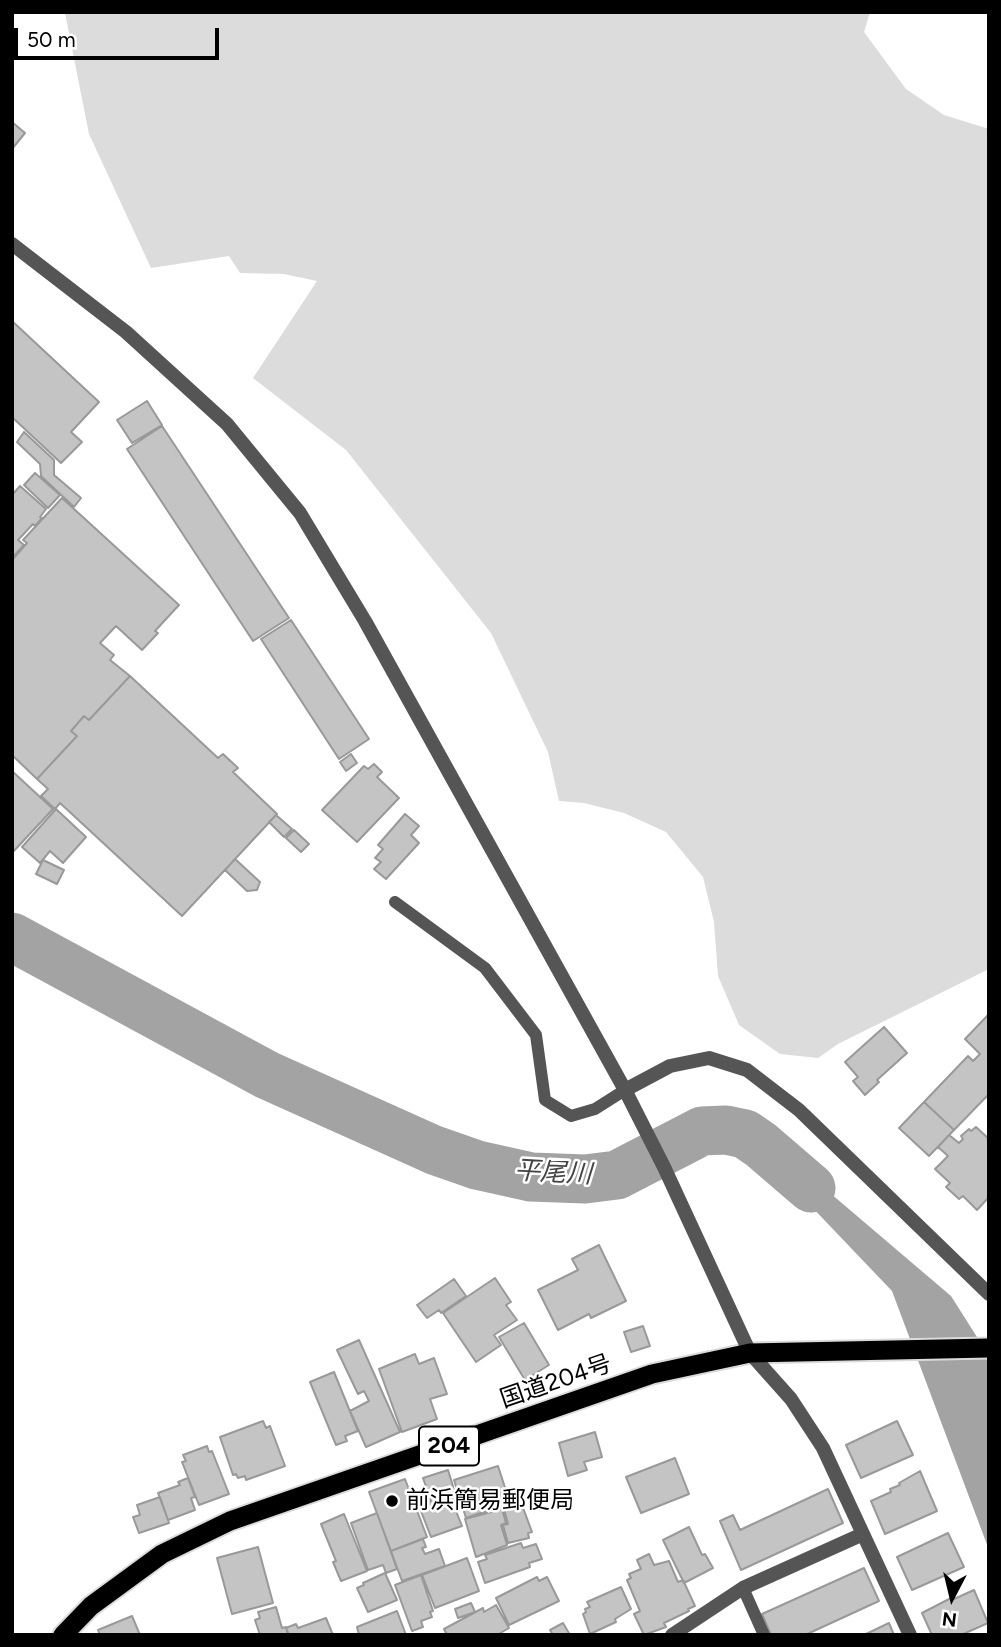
<!DOCTYPE html>
<meta charset="utf-8">
<style>
body{margin:0}
#map{position:relative;width:1001px;height:1647px;overflow:hidden;background:#fff;font-family:Figtree,sans-serif}
canvas{display:block}
.frame{position:absolute;inset:0;border:14px solid #000;pointer-events:none}
.north{position:absolute;left:917px;top:1563px;width:70px;height:70px;-webkit-text-stroke:5px #fff;paint-order:stroke;rotate:187deg;font-size:19px;font-weight:700;line-height:28px;text-align:center;color:#000}
.north::after{content:'';display:block;margin:auto;width:24px;height:32px;background:#000;clip-path:polygon(50% 0,100% 100%,50% 72%,0 100%)}
.scale{position:absolute;left:14px;top:28px;width:205px;height:32px;box-sizing:border-box;border:4px solid #000;border-top:0;padding-left:9px;font-size:21px;line-height:24px;white-space:nowrap;color:#000;-webkit-text-stroke:5px #fff;paint-order:stroke}
</style>
<div id="map">
<canvas width="1001" height="1647"></canvas>
<div class="frame"></div>
<div class="north">N</div>
<div class="scale">50 m</div>
</div>
<script>
const c = document.querySelector('canvas').getContext('2d');
c.lineJoin = 'round';
function fillPath(path, color) {
  c.fillStyle = color;
  c.fill(path, 'evenodd');
}
function shape(rows) {
  const path = new Path2D();
  for (const r of rows) {
    path.moveTo(r[0], r[1]);
    for (let i = 2; i < r.length; i += 2) path.lineTo(r[i], r[i + 1]);
  }
  return path;
}
function strokePath(path, color, width, dash) {
  c.strokeStyle = color;
  c.lineWidth = width;
  c.lineCap = dash ? 'butt' : 'round';
  c.setLineDash(dash || []);
  c.stroke(path);
}
function write(font, color, halo, rows, align = 'center') {
  c.font = font + ' Figtree,"Noto Sans JP",sans-serif';
  c.lineWidth = 5;
  c.setLineDash([]);
  c.textBaseline = 'middle';
  c.strokeStyle = halo;
  c.fillStyle = color;
  for (const [text, x, y, turn = 0] of rows) {
    c.save();
    c.translate(x, y);
    c.rotate((+turn || 0) * Math.PI / 180);
    c.textAlign = isNaN(turn) ? turn : align;
    if (halo) c.strokeText(text, 0, 0);
    c.fillText(text, 0, 0);
    c.restore();
  }
}
const green = shape([
 [870,12,864,32,906,89,944,115,989,129,989,969,838,1044,818,1058,780,1054,739,1025,718,976,714,922,703,877,666,832,624,813,584,803,559,801,548,752,491,633,346,450,253,378,317,281,284,274,240,273,229,256,151,268,89,134,65,13]
]);
const water = shape([
 [761,1142,803,1170,951,1296,989,1356,989,1550,892,1291,766,1159,758,1145]
]);
const river = shape([
 [12,937,267,1075,434,1150,477,1165,531,1177,585,1179,617,1175,702,1131,726,1130,745,1134,761,1145,811,1188]
]);
const building = shape([
 [12,122,25,133,12,149,12,122],
 [12,321,99,402,71,432,82,442,61,463,14,419,12,420,12,321],
 [147,401,162,425,132,443,117,420,147,401],
 [162,426,289,618,253,641,127,449,162,426],
 [24,432,54,460,54,475,81,498,74,507,41,476,40,464,17,442,24,432],
 [35,473,60,495,48,508,24,485,35,473],
 [20,486,46,509,40,517,42,518,35,526,33,524,18,540,24,545,12,558,12,495,20,486],
 [62,498,179,605,155,631,158,633,142,650,116,626,100,643,114,655,110,660,130,676,89,720,84,716,71,731,77,736,37,779,12,755,12,560,27,543,23,540,62,498],
 [291,620,369,739,339,759,261,639,291,620],
 [130,676,218,758,223,754,238,768,233,772,277,814,182,916,60,803,55,809,41,796,48,789,37,779,77,736,71,731,84,716,89,720,130,676],
 [351,754,357,763,346,771,340,762,351,754],
 [374,764,382,772,377,777,399,798,357,842,322,810,364,766,368,769,374,764],
 [12,771,53,809,12,853,12,771],
 [56,809,86,837,63,863,50,851,40,863,22,847,56,809],
 [405,814,419,826,411,835,419,843,386,879,374,869,381,862,375,858,383,849,378,845,405,814],
 [276,815,292,829,284,837,269,822,276,815],
 [294,830,309,844,301,852,286,838,294,830],
 [235,859,260,882,257,890,247,891,225,870,235,859],
 [43,860,64,870,57,884,36,874,43,860],
 [989,1014,989,1094,954,1130,924,1102,968,1056,973,1061,980,1054,965,1039,989,1014],
 [884,1027,907,1053,877,1080,879,1082,865,1095,853,1081,858,1077,845,1062,884,1027],
 [924,1102,954,1130,929,1156,899,1128,924,1102],
 [976,1127,989,1139,989,1197,977,1210,963,1196,959,1199,946,1187,950,1183,935,1169,948,1156,938,1147,949,1135,959,1143,963,1139,961,1136,969,1129,971,1131,976,1127],
 [599,1245,626,1301,591,1318,589,1314,558,1330,538,1290,578,1270,572,1259,599,1245],
 [495,1278,511,1302,506,1305,517,1320,494,1335,501,1345,476,1362,443,1313,495,1278],
 [454,1279,466,1296,441,1313,439,1310,427,1318,417,1305,454,1279],
 [524,1323,549,1365,525,1380,499,1337,524,1323],
 [643,1326,650,1346,631,1352,624,1332,643,1326],
 [359,1340,400,1432,366,1447,350,1411,369,1401,364,1391,358,1394,337,1350,359,1340],
 [415,1354,419,1364,434,1358,447,1394,430,1399,437,1419,402,1432,379,1369,415,1354],
 [334,1372,358,1431,345,1436,347,1441,336,1445,310,1382,334,1372],
 [263,1421,266,1428,270,1426,285,1466,246,1480,245,1476,238,1478,236,1474,233,1475,220,1437,263,1421],
 [897,1421,913,1455,861,1478,846,1445,897,1421],
 [595,1432,602,1457,584,1462,587,1470,568,1476,559,1443,595,1432],
 [207,1446,209,1452,212,1451,229,1494,199,1505,182,1462,186,1461,183,1455,207,1446],
 [675,1458,689,1494,641,1513,626,1477,675,1458],
 [498,1466,510,1503,466,1518,454,1480,498,1466],
 [448,1470,453,1486,429,1495,423,1478,448,1470],
 [920,1471,937,1511,885,1534,871,1501,891,1492,890,1489,900,1485,899,1483,920,1471],
 [188,1478,195,1497,191,1498,195,1510,168,1520,158,1493,180,1485,178,1482,188,1478],
 [405,1479,427,1537,391,1551,369,1492,405,1479],
 [453,1487,461,1509,456,1511,462,1526,431,1537,419,1506,431,1501,429,1496,453,1487],
 [828,1489,843,1523,741,1570,720,1521,733,1515,740,1530,828,1489],
 [160,1497,169,1523,139,1533,133,1517,140,1515,137,1505,160,1497],
 [522,1505,532,1532,528,1533,529,1538,508,1543,503,1525,508,1524,504,1509,522,1505],
 [502,1509,506,1523,501,1525,507,1545,476,1557,465,1519,502,1509],
 [377,1513,397,1569,386,1573,383,1565,368,1570,351,1523,377,1513],
 [344,1514,367,1571,341,1581,333,1562,336,1561,321,1524,344,1514],
 [689,1527,702,1555,705,1554,713,1568,684,1583,663,1540,689,1527],
 [948,1533,964,1567,912,1590,897,1557,948,1533],
 [423,1539,426,1547,422,1548,425,1554,439,1549,445,1566,402,1581,391,1551,423,1539],
 [521,1543,523,1548,536,1544,542,1559,529,1563,530,1567,485,1583,478,1562,487,1559,485,1555,521,1543],
 [258,1547,273,1603,232,1614,217,1558,258,1547],
 [649,1554,654,1565,669,1561,678,1582,683,1580,695,1606,688,1609,689,1611,664,1623,666,1627,644,1635,634,1614,640,1611,627,1580,631,1578,629,1574,641,1569,637,1560,649,1554],
 [467,1558,479,1591,435,1608,422,1575,467,1558],
 [864,1568,879,1601,805,1635,771,1635,762,1614,864,1568],
 [385,1573,397,1600,368,1612,357,1588,364,1585,363,1583,385,1573],
 [421,1575,433,1611,430,1612,432,1617,421,1621,423,1627,412,1631,395,1585,421,1575],
 [537,1577,539,1581,547,1577,559,1601,509,1625,496,1598,537,1577],
 [621,1587,631,1609,615,1619,616,1622,590,1634,583,1614,586,1612,585,1609,590,1607,587,1602,621,1587],
 [974,1590,988,1623,961,1635,932,1635,922,1613,953,1597,954,1599,974,1590],
 [471,1603,475,1612,458,1618,455,1609,471,1603],
 [496,1605,509,1628,497,1635,447,1635,444,1629,483,1608,484,1612,496,1605],
 [276,1607,282,1628,286,1627,288,1635,260,1635,255,1620,260,1618,258,1612,276,1607],
 [397,1611,406,1635,359,1635,357,1627,397,1611],
 [132,1616,140,1635,100,1635,98,1630,132,1616],
 [326,1618,333,1635,289,1635,286,1628,296,1624,298,1628,326,1618],
 [563,1623,570,1635,553,1635,550,1630,563,1623],
 [889,1623,894,1635,864,1635,889,1623]
]);
const service = shape([
 [395,902,485,968,536,1035,545,1100,571,1116,595,1109,625,1090],
 [743,1588,764,1635]
]);
const minor = shape([
 [625,1090,670,1066,709,1058,747,1070,799,1110,989,1294],
 [750,1353,791,1399,823,1448,910,1635],
 [672,1635,743,1588,863,1534]
]);
const tertiary = shape([
 [12,244,126,332,227,424,300,513,365,621,625,1090,664,1167,750,1353]
]);
const trunk = shape([
 [63,1635,91,1606,162,1554,230,1521,652,1374,750,1353,989,1348]
]);
const markers = [
 [392,1501,7,"#000"]
];
const shields = [
 [449,1446,60]
];
const shieldNames = [
 ["204",449,1446]
];
const streetNames = [
 ["国道204号",556,1382,-19]
];
const poiNames = [
 ["前浜簡易郵便局",406,1501]
];
const waterNames = [
 ["平尾川",553,1173,3]
];
fillPath(green, '#dcdcdc');
fillPath(water, '#a3a3a3');
strokePath(river, '#a3a3a3', 49);
fillPath(building, '#c4c4c4');
strokePath(building, '#999', 2);
strokePath(trunk, '#dbdbdb', 23);
strokePath(service, '#555', 12);
strokePath(minor, '#555', 14);
strokePath(tertiary, '#555', 14);
strokePath(trunk, '#000', 19);
for (const [x, y, r, color] of markers) {
  const dot = new Path2D();
  dot.arc(x, y, r, 0, 2 * Math.PI);
  c.fillStyle = color;
  c.fill(dot);
  strokePath(dot, '#fff', 2.5);
}
for (const [x, y, w] of shields) {
  const box = new Path2D();
  box.roundRect(x - w / 2, y - 19.5, w, 39, 5);
  c.fillStyle = '#fff';
  c.fill(box);
  strokePath(box, '#000', 2);
}
write('bold 23px', '#000', null, shieldNames);
write('24px', '#000', '#fff', streetNames);
write('24px', '#000', '#fff', poiNames, 'left');
write('italic 26px', '#444', '#fff', waterNames);
</script>
